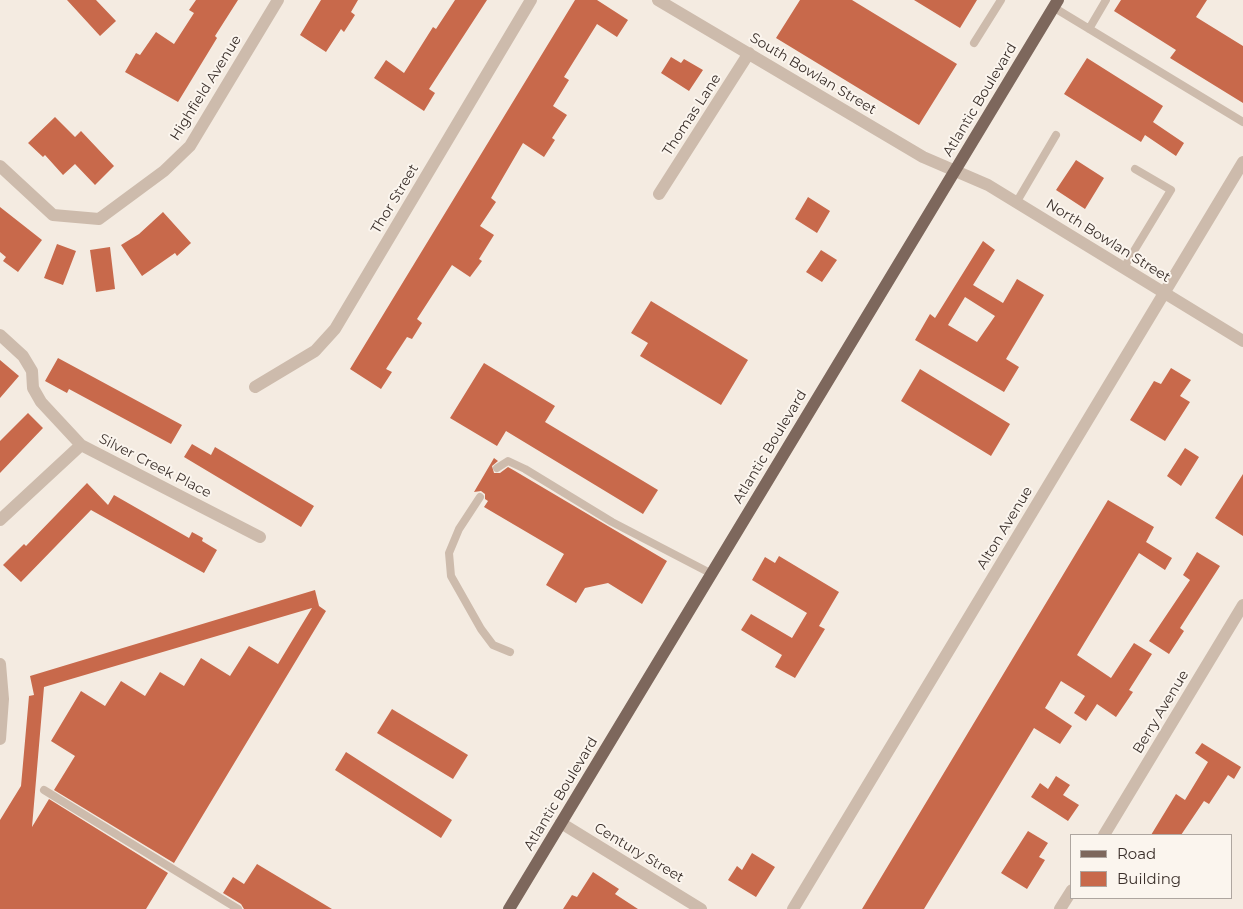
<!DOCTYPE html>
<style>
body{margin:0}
#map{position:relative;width:1243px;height:909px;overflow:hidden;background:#f4ebe1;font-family:Montserrat,sans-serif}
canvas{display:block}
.legend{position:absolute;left:1070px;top:834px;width:162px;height:65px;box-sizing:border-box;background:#fbf5ee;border:1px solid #aea6a0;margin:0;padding:6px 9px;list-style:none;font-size:15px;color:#3b302b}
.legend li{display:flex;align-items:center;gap:10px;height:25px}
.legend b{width:25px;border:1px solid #aea6a0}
</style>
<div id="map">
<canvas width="1243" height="909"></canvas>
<ul class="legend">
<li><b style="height:6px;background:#7d675c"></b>Road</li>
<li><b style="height:14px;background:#c8694b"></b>Building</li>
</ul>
</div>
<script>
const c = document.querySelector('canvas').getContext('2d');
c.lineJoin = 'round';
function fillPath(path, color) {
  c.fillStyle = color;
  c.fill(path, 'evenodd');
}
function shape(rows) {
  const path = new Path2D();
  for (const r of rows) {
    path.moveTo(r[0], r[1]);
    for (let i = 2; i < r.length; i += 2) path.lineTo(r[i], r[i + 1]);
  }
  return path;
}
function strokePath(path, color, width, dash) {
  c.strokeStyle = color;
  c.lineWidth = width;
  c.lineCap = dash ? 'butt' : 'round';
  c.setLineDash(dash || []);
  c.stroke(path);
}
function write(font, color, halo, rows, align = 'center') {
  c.font = font + ' Montserrat,sans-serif';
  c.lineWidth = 4;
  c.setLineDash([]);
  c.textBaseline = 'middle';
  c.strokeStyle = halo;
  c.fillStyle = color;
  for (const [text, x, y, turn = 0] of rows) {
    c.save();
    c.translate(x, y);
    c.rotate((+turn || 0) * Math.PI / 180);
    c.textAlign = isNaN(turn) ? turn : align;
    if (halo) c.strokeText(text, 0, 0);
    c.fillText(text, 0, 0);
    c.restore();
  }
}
const building = shape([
 [67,0,96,0,116,21,100,36],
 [196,0,238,0,215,36,217,38,178,102,125,72,136,53,140,55,156,32,174,44,194,13,189,10],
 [321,0,358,0,351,12,355,15,344,32,341,29,326,52,300,35],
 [455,0,487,0,429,89,435,93,424,111,374,78,386,60,404,73,433,27,436,29],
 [575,0,597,0,628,20,617,37,597,24,564,77,569,80,553,106,567,115,552,138,555,140,544,157,523,143,491,198,496,202,480,226,494,235,479,259,482,261,470,277,452,265,417,319,422,323,412,339,407,337,386,369,392,372,381,389,350,369],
 [800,0,852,0,957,64,919,125,776,38],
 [914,0,977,0,960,28],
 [1121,0,1207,0,1196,17,1243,46,1243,103,1170,58,1176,50,1114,11],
 [671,57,681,63,684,59,703,70,689,91,661,73],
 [1087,58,1163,106,1153,122,1184,143,1176,156,1145,135,1141,142,1064,94],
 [55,117,75,137,81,131,114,166,95,185,75,164,63,175,45,155,43,157,28,143],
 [1076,160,1104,178,1085,209,1056,190],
 [808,197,830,211,817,233,795,219],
 [0,207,42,240,18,272,3,261,6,257,0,252],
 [163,212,191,243,177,256,175,253,142,276,121,245,139,234],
 [983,241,995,250,973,285,1003,303,1017,279,1044,295,1006,359,1019,367,1004,392,915,340,930,314,935,318],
 [965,297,995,316,977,342,948,325],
 [57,244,76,251,63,285,44,278],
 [110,247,115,289,96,292,90,250],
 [821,250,837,260,822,282,806,272],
 [651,301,748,360,721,405,640,356,648,343,631,333],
 [58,358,182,425,171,444,69,389,67,393,45,381],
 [0,360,19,376,0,398],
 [484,363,555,406,545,422,658,490,643,514,506,431,497,446,450,418],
 [1171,368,1191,380,1180,396,1190,402,1165,441,1130,420,1154,381,1161,384],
 [920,369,1010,424,991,456,901,401],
 [28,413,43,428,0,473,0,441],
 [192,444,211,455,215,447,314,506,301,527,184,457],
 [1185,448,1199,457,1181,486,1167,476],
 [494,458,498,461,492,466,494,473,500,473,508,467,515,471,667,561,642,604,608,583,585,588,576,603,546,585,564,554,484,507,488,501,485,499,485,494,481,491,474,492],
 [1243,474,1243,536,1215,518],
 [87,483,108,505,114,495,189,538,192,532,203,538,202,541,217,550,204,573,91,510,21,582,3,565,24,544,26,546],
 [1108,500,1154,527,1146,542,1172,558,1165,570,1139,553,1077,655,1111,678,1134,643,1152,654,1129,690,1133,692,1116,717,1097,704,1086,721,1074,713,1085,696,1061,681,1045,708,1072,726,1060,744,1034,728,924,909,862,909],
 [1197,552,1220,566,1180,628,1184,631,1169,654,1149,641,1190,580,1183,575],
 [779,556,839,592,819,626,825,629,795,678,775,667,782,655,741,630,751,614,792,638,807,613,752,580,765,557,775,563],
 [315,590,319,606,326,611,174,863,54,790,75,756,51,741,81,691,105,706,121,681,145,696,160,672,184,686,201,658,230,676,249,646,278,664,312,608,44,687,32,827,49,799,168,873,146,909,0,909,0,820,21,786,29,696,34,695,30,676],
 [392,709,468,755,453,779,377,733],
 [1202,743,1241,767,1234,779,1228,775,1209,804,1204,801,1181,835,1151,835,1176,794,1185,800,1208,762,1195,753],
 [346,752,452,820,441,838,335,770],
 [1056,776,1070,785,1063,795,1079,805,1068,821,1031,797,1040,783,1048,789],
 [1028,831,1048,843,1039,857,1045,860,1027,889,1001,873],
 [752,853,775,867,756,897,728,880,737,866,742,870],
 [257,864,332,909,244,909,241,904,223,893,233,877,244,884],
 [593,872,619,889,615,894,638,909,563,909,572,895,577,897]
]);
const service = shape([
 [1053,7,1243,122],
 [1089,29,1106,0],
 [974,43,1001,0],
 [1016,203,1056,135],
 [1123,269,1171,190,1135,169],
 [497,468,508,461,525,469,612,522,712,574],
 [480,497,459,529,449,553,451,576,481,629,493,645,510,652],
 [44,790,238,909]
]);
const minor = shape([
 [658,0,923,157,988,185,1243,341],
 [0,166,53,215,99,219,164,171,190,146,278,0],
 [659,194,749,53],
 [0,335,23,356,32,371,33,388,41,402,81,445],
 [255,387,315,351,335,329,531,0],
 [0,520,81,445,260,537],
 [0,664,3,699,0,739],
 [1104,835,1243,605],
 [793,909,1243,162],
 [1060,909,1072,890]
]);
const tertiary = shape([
 [561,823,701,909]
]);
const primary = shape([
 [509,909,1058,0]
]);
const streetNames = [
 ["South Bowlan Street",813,74,31],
 ["Highfield Avenue",206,88,-58],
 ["Atlantic Boulevard",980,100,-59],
 ["Thomas Lane",692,115,-57],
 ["Thor Street",395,199,-59],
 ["North Bowlan Street",1108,241,32],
 ["Atlantic Boulevard",770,447,-59],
 ["Silver Creek Place",155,466,27],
 ["Alton Avenue",1005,528,-59],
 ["Berry Avenue",1161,712,-59],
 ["Atlantic Boulevard",561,794,-59],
 ["Century Street",639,853,31]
];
fillPath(building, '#c8694b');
strokePath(service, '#cdbbac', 8);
strokePath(minor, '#cdbbac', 12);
strokePath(tertiary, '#cdbbac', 12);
strokePath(primary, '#7d675c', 12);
write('14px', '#3b302b', '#fbf5ee', streetNames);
</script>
